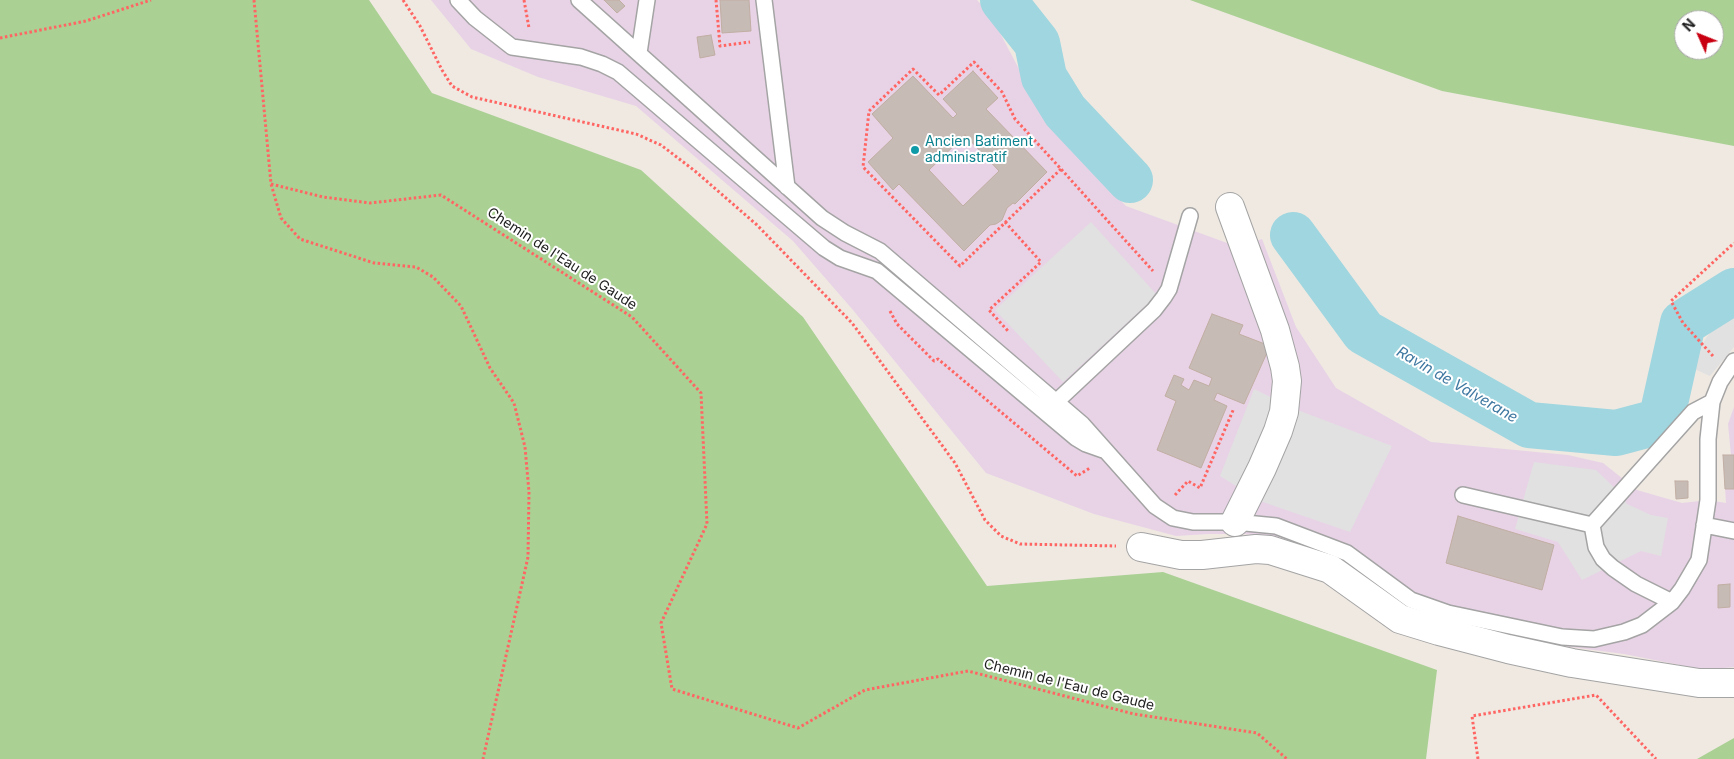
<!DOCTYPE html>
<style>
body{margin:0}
#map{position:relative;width:1734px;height:759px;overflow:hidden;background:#efe9e2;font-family:Inter,sans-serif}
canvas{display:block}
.north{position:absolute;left:1674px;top:10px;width:50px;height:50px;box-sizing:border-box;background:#fff;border:1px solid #a5a5a5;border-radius:50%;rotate:314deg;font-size:14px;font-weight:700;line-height:20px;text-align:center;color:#1d1d1d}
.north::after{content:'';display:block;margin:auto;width:18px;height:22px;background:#c90012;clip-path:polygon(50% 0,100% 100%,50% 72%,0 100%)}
</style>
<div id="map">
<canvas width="1734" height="759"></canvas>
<div class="north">N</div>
</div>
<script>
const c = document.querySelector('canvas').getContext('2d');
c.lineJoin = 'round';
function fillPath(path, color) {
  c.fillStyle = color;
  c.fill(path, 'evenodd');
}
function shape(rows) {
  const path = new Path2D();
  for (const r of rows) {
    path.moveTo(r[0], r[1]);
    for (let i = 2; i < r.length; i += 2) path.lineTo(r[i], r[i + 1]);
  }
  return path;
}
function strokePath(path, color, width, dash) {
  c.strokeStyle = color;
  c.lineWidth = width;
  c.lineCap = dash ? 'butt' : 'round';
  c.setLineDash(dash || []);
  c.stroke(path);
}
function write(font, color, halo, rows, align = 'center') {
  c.font = font + ' Inter,sans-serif';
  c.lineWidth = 4;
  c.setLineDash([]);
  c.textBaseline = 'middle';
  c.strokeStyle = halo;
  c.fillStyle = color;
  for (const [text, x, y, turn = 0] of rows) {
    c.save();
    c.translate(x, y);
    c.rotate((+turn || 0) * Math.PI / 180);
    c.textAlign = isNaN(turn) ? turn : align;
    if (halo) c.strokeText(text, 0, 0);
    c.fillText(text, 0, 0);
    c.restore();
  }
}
const industrial = shape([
 [431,0,977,0,990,14,1048,124,1126,206,1238,247,1262,239,1296,327,1336,388,1431,442,1568,455,1603,463,1637,490,1682,503,1708,500,1726,503,1723,455,1731,455,1728,424,1734,407,1734,667,1705,670,1624,654,1518,640,1408,609,1346,564,1279,537,1241,534,1208,534,1176,536,1094,514,986,473,853,310,793,241,636,106,538,77,471,49]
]);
const forest = shape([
 [0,0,369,0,432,93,641,170,803,317,987,586,1163,572,1437,670,1426,759,0,759],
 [1190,0,1734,0,1734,146,1442,91],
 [1684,20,1714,20,1714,50,1684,50],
 [1734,738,1734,759,1697,759]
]);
const parking = shape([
 [1091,222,1157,295,1063,382,995,310],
 [1734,315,1734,347,1710,376,1692,368,1698,350,1709,334,1725,320],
 [1254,389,1295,409,1392,446,1350,532,1260,501,1220,476],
 [1534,462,1596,470,1620,493,1627,504,1651,515,1668,518,1661,556,1641,551,1582,580,1558,542,1515,529]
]);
const river = shape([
 [1003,0,1037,43,1044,77,1065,111,1130,180],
 [1293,235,1364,332,1529,425,1616,433,1661,421,1683,323,1734,291]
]);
const building = shape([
 [604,0,619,0,625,6,617,13,604,0],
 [720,0,749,0,751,31,722,33,720,0],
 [711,35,715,55,700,58,697,37,711,35],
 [973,71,998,98,986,109,1047,172,1015,204,1013,203,1007,208,1002,220,996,224,990,225,964,251,899,184,893,190,868,162,893,138,872,114,913,76,953,118,957,114,943,99,973,71],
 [965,135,999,171,963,206,929,170,965,135],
 [1212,314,1243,325,1239,334,1270,346,1244,404,1217,393,1214,400,1227,406,1201,468,1157,450,1176,401,1165,396,1174,375,1184,379,1181,385,1189,390,1194,380,1209,386,1212,378,1189,368,1212,314],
 [1723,455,1734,455,1734,489,1725,489,1723,455],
 [1675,481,1688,481,1688,498,1676,499,1675,481],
 [1458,516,1554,545,1542,590,1446,563,1458,516],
 [1730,584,1730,607,1718,608,1718,585,1730,584]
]);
const path = shape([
 [254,0,271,184,281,218,300,239,374,263,416,267,433,277,461,306,490,368,514,403,525,447,529,492,528,557,483,759],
 [403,0,420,26,442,70,452,86,472,97,636,134,661,145,695,171,757,225,852,323,955,463,985,520,1001,536,1020,544,1116,546],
 [524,0,529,28],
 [716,0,720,46,750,42],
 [0,38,86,21,151,0],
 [1061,169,960,266,863,167,869,111,913,69,939,95,974,62,1002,92,1015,119,1061,169,1115,229,1153,271],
 [271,184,323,197,370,203,441,195,632,317,701,393,707,524,661,623,672,689,798,728,865,690,968,671,1134,714,1257,733,1287,759],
 [1005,222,1041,262,989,310,1008,331],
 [890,311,897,324,934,361,938,359,1077,476,1090,468],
 [1713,356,1683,323,1671,301,1734,243],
 [1175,495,1188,481,1200,488,1234,408],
 [1478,759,1472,716,1596,695,1656,759]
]);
const lane = shape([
 [458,0,475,18,512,47,581,57,602,64,618,72,824,248,840,258,877,271,1076,438,1086,444,1103,450],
 [579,0,822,218,845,233,880,251,1082,424,1155,506,1173,518,1193,522,1235,522,1276,526,1347,553,1411,600,1448,613,1562,637,1594,639,1624,632,1642,625,1672,602,1682,589,1699,560,1708,500,1708,439,1712,402,1720,382,1734,361],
 [764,0,787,187],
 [639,53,647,0],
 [1056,402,1154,310,1164,297,1169,289,1190,216],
 [1463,495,1592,525],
 [1704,525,1734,531],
 [1672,602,1636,584,1613,568,1603,559,1596,547,1592,525,1693,412,1712,402]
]);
const street = shape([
 [1230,207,1275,330,1285,367,1287,381,1284,412,1278,431,1262,468,1235,522],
 [1141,547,1181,555,1202,555,1256,549,1270,550,1330,569,1400,619,1439,631,1508,649,1572,663,1699,683,1734,683]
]);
const markers = [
 [915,150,5,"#0f9aa8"]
];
const cultureNames = [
 ["Ancien Batiment",925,142],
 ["administratif",925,158]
];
const streetNames = [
 ["Chemin de l'Eau de Gaude",562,259,33],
 ["Chemin de l'Eau de Gaude",1069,685,14]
];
const waterNames = [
 ["Ravin de Valverane",1457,385,30]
];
fillPath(industrial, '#e8d3e6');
fillPath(forest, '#abd094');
fillPath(parking, '#e1e1e1');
strokePath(river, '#9fd6df', 46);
fillPath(building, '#c6bbb5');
strokePath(building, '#c1aea3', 1);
strokePath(lane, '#a4a4a4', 18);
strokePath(street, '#a4a4a4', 30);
strokePath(path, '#ff6562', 3, [2.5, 2.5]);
strokePath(lane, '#fff', 15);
strokePath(street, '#fff', 28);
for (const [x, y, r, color] of markers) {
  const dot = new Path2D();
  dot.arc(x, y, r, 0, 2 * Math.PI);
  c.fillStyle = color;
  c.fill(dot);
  strokePath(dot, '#fff', 2);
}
write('14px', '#0d838f', '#fff', cultureNames, 'left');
write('14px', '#1d1d1d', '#fff', streetNames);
write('italic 15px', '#3f78a1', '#fff', waterNames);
</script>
